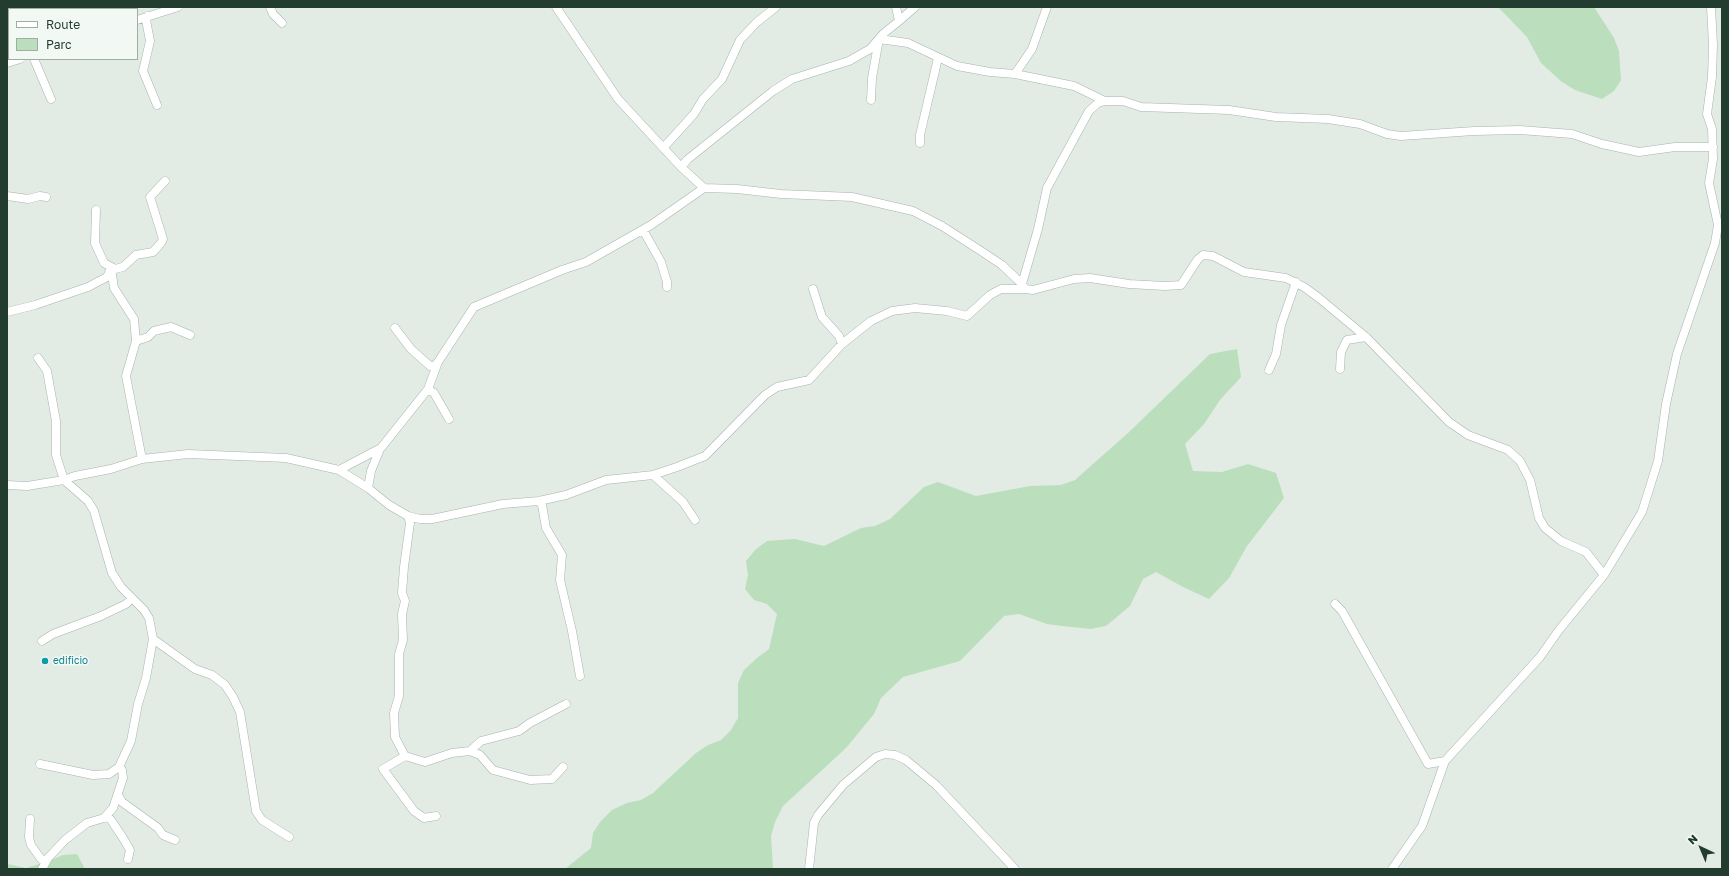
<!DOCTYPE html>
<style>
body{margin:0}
#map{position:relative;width:1729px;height:876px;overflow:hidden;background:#e2ece5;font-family:"Golos Text",sans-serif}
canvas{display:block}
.frame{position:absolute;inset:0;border:8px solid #223d2f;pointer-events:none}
.legend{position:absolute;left:8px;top:8px;width:130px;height:52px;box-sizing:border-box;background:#f2f9f4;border:1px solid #9faea5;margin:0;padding:5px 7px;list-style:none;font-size:12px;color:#223d2f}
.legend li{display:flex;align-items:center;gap:8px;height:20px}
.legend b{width:20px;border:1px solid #9faea5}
.north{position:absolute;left:1681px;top:828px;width:40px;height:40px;-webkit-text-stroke:3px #f2f9f4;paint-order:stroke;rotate:316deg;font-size:11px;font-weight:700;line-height:16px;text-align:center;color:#223d2f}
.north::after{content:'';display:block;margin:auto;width:14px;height:18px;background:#223d2f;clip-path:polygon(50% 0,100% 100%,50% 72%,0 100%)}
</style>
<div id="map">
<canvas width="1729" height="876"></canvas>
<div class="frame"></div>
<ul class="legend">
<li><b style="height:5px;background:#fff"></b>Route</li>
<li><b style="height:11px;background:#bbdebc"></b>Parc</li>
</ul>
<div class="north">N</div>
</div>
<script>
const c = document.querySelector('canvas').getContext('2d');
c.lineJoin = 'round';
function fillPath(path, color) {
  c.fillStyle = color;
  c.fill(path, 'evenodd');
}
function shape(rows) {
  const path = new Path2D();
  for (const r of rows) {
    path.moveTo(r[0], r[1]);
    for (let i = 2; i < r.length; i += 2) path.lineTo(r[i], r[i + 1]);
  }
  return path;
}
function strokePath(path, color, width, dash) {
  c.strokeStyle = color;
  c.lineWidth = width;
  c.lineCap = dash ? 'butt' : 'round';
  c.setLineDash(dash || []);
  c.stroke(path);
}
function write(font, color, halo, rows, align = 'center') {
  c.font = font + ' "Golos Text",sans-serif';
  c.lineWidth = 3;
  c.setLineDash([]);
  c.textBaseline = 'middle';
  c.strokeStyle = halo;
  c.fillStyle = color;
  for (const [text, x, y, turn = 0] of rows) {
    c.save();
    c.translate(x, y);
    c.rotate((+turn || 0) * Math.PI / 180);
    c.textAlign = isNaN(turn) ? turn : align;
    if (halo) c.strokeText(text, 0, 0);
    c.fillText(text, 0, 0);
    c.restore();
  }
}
const green = shape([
 [1498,7,1594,7,1614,38,1619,51,1621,80,1614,91,1602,99,1575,90,1562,82,1541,63,1527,37],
 [1237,349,1241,377,1220,400,1204,424,1185,444,1193,471,1222,472,1248,464,1276,473,1284,498,1247,546,1229,578,1209,599,1183,587,1156,572,1143,579,1130,606,1106,626,1091,629,1062,626,1047,624,1019,614,1004,616,960,661,903,677,881,698,874,714,846,748,783,806,775,822,771,836,773,869,565,869,591,848,593,833,600,822,612,810,627,803,641,800,653,793,696,753,708,745,721,740,731,730,738,718,738,683,744,670,757,658,769,649,777,614,767,604,754,600,745,589,748,575,746,561,756,549,767,541,795,539,824,546,861,528,875,526,890,519,924,487,938,482,976,496,1030,486,1061,485,1075,480,1128,433,1210,354],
 [77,854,84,867,83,869,7,869,7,864,26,868,49,861,63,855]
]);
const minor = shape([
 [270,7,273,14,282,23],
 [556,7,618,99,681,167,704,188],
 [148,16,146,20,150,41,143,71,157,105],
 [137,20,178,7],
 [899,21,915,7],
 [7,43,9,54],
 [34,59,51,99],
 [7,63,20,59],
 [1015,74,1032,49,1047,7],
 [871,100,872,78,879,39,908,43,957,66,990,72,1015,74,1074,86,1105,101],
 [920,143,920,135,938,58],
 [664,147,694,114,703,99,722,79,740,40,757,22,776,7],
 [681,167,688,159,773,91,792,79,849,61,870,49,883,34,899,21,896,7],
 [7,196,28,199,40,196,46,197],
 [96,210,95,243,104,263,115,269,123,267,136,255,153,252,161,243,163,239,150,197,165,181],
 [643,230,661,262,667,282,667,287],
 [111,268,114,288,134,319,136,341,126,376,142,459],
 [813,289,822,317,839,336,842,344],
 [1025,289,1033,290,1074,279,1090,278,1129,284,1165,286,1181,285,1198,259,1203,255,1213,256,1244,272,1286,278,1304,287,1319,298,1366,337,1449,422,1468,435,1508,450,1520,461,1530,480,1539,518,1545,528,1561,541,1586,552,1604,575],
 [7,312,35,305,88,287,107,277,111,268],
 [395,328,411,349,430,366,434,366,438,362],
 [136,341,148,337,154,331,171,327,190,335],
 [38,358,47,371,56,421,56,455,64,480,88,501,94,511,112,573,121,587,144,610,149,618,153,639,146,678,138,704,131,741,119,767,109,774,93,775,40,764],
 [1340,369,1341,352,1347,340,1366,337],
 [1269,370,1276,354,1281,325,1296,282],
 [428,389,434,393,449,419],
 [339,470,381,448,428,389,438,362,474,307,562,270,586,262,651,225,704,188,737,189,781,194,852,197,913,211,942,226,981,251,1002,265,1022,284],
 [653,475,683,502,695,520],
 [7,485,27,486,64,480,75,476,111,469,142,459,188,454,286,458,339,470,368,488,389,505,408,516,420,519,432,519,503,504,539,501,566,495,606,480,653,475,677,467,705,456,765,395,777,387,809,380,842,344,871,321,892,311,915,308,947,311,967,316,990,295,1001,289,1025,289,1022,284,1038,229,1047,188,1089,111,1098,103,1105,101,1123,101,1141,107,1229,110,1276,117,1328,119,1360,124,1387,134,1401,136,1474,131,1520,130,1572,134,1602,144,1639,152,1675,147,1713,147],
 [368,488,371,471,380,449],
 [539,501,542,505,546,528,562,555,560,580,572,631,580,676],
 [408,516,410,523,404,567,402,593,405,601,402,614,403,640,399,654,399,696,394,713,395,737,405,756,425,762,452,753,470,751,480,755,493,770,530,780,552,779,563,767],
 [1335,604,1342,611,1428,764,1445,761],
 [153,639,195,669,212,675,225,685,233,697,240,712,256,811,262,820,289,837],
 [42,641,53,634,101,616,126,604,132,598],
 [470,751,481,741,519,731,530,723,566,704],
 [405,756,383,769,414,811,424,818,436,816],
 [118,795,122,802,158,828,163,835,175,840],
 [104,818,108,817,111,820,123,838,130,850,128,859],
 [30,819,29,837,31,845,41,859,45,860,48,858],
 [42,869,48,858,65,840,87,823,104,818,113,808,123,778,122,770,119,767],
 [809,869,814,823,818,815,843,785,876,757,885,754,895,755,906,760,936,785,1015,869],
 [1392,869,1422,826,1445,761,1540,657,1559,630,1604,575,1642,512,1658,461,1666,404,1677,354,1715,243,1718,225,1709,183,1713,159,1712,129,1707,114,1712,77,1713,45,1711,7]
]);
const markers = [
 [45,661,4,"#0f9aa8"]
];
const cultureNames = [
 ["edificio",53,661]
];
fillPath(green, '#bbdebc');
strokePath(minor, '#a5b4ab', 9);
strokePath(minor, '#fff', 8);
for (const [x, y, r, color] of markers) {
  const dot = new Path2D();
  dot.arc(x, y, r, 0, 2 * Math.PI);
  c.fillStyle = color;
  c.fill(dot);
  strokePath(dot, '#f2f9f4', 1.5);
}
write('10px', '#0d838f', '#f2f9f4', cultureNames, 'left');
</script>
